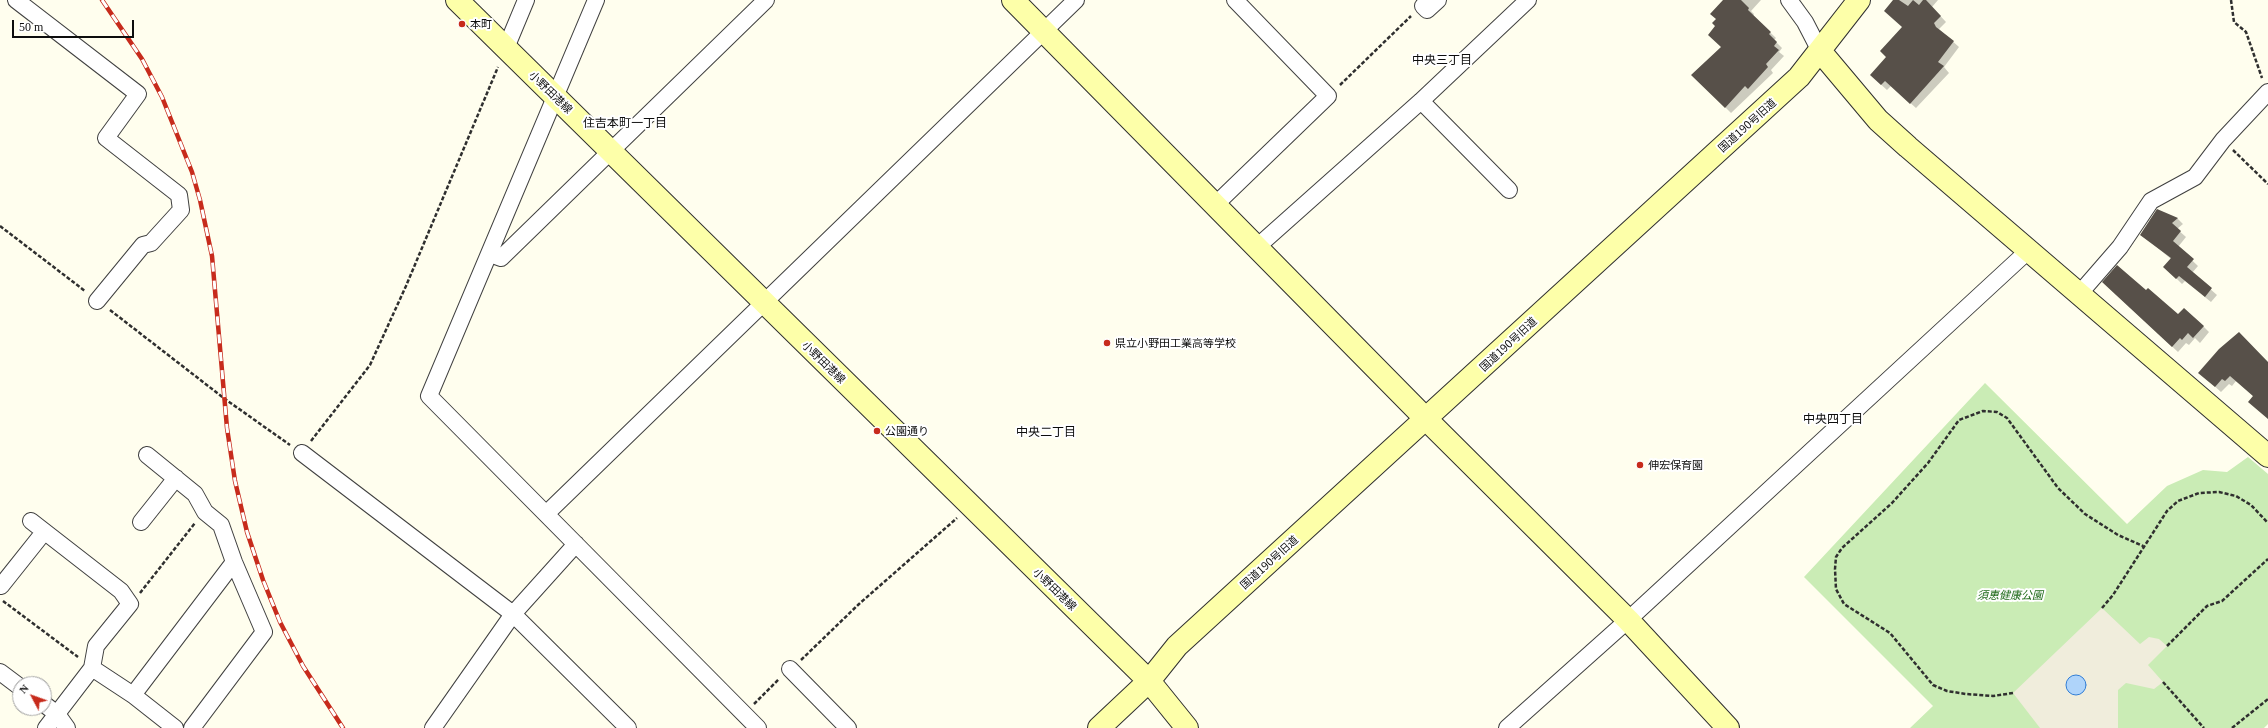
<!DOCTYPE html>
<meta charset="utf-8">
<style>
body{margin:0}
#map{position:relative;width:2268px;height:728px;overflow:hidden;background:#fffeee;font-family:Georgia,serif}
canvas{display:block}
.north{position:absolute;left:12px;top:676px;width:40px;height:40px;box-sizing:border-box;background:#fff;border:1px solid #9e9e9e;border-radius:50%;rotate:311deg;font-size:11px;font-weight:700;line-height:16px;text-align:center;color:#0d0d0d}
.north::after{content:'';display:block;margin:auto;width:14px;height:18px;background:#c72b1c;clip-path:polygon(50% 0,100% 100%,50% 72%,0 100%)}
.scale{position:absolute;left:12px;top:20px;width:122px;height:18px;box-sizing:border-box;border:2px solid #0d0d0d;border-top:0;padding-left:5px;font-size:12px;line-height:14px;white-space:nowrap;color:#0d0d0d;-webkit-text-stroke:3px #fff;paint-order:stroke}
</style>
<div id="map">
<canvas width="2268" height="728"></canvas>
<div class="north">N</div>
<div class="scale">50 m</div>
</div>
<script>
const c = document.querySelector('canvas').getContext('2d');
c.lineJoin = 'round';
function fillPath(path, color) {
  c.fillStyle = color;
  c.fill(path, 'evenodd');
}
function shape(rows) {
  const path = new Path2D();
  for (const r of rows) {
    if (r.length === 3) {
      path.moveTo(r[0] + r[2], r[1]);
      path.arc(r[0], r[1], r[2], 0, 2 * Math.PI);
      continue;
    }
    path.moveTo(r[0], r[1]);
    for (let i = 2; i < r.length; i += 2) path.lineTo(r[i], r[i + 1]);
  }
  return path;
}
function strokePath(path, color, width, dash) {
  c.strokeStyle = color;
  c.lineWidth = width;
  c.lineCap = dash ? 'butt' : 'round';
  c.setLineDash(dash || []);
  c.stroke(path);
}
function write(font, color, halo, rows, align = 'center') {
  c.font = font + ' Georgia,"Noto Sans JP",serif';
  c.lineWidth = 4;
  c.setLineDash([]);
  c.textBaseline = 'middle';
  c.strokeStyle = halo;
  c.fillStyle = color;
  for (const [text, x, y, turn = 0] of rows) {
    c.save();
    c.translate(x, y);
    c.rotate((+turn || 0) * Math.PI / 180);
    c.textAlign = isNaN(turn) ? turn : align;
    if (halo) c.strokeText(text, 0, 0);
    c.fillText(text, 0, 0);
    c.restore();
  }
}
const green = shape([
 [1985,383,2127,524,2167,486,2203,470,2227,472,2248,457,2268,474,2268,724,2264,728,1910,728,1933,706,1804,577]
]);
const plaza = shape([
 [2102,608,2140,644,2149,637,2159,639,2167,646,2148,665,2163,682,2154,689,2126,683,2118,690,2118,728,2040,728,2013,693]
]);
const water = shape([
 [2076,685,10]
]);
const shadow = shape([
 [1725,0,1761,0,1751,11,1754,14,1753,16,1776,38,1774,40,1782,48,1779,52,1784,56,1771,70,1773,73,1731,113,1693,75,1722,47,1717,26,1717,19],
 [1895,0,1938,0,1932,7,1946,22,1939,29,1959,47,1944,67,1949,73,1916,108,1891,86,1887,90,1877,81,1903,27],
 [2177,218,2183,224,2177,229,2186,237,2178,247,2198,266,2192,273,2217,295,2211,302,2185,281,2182,284,2170,272,2171,259,2141,234],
 [2109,288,2203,326,2209,332,2200,343,2195,338,2189,345,2186,343,2178,352],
 [2200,373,2268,376,2268,419,2254,397,2236,381,2232,386,2229,384,2221,392]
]);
const building = shape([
 [1723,0,1741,0,1749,8,1748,10,1771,32,1769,34,1777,42,1774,46,1779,50,1766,64,1768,67,1748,89,1745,86,1725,108,1691,75,1721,47,1708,35,1715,26,1712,23,1716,19,1710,14],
 [1893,0,1899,0,1908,6,1913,0,1919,5,1923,0,1926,0,1941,16,1934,23,1936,27,1954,41,1938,62,1944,66,1910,104,1885,81,1881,85,1870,75,1886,57,1880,51,1902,27,1884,11],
 [2157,209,2178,218,2172,223,2181,231,2173,241,2194,259,2187,267,2212,288,2205,297,2179,276,2176,279,2163,267,2171,258,2140,235],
 [2117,265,2146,290,2148,288,2178,314,2184,308,2204,326,2193,338,2188,333,2182,340,2180,338,2172,347,2102,282],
 [2239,332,2268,362,2268,419,2248,402,2253,396,2230,376,2225,381,2222,379,2215,387,2198,373,2219,349]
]);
const path = shape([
 [2231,0,2234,22,2246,32,2262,78],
 [1340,85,1411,16],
 [2233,150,2268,184],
 [0,226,85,291],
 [110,310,225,399,290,445],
 [311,441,370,365,406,286,498,67],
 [140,593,195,523],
 [3,601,78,657],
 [2102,608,2113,595,2167,511,2178,501,2199,493,2219,492,2236,496,2251,505,2268,523],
 [2167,646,2207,606,2222,601,2268,559],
 [801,660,859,604,957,518],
 [2163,682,2204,728],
 [2013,693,1993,696,1966,694,1947,691,1933,685,1890,633,1844,604,1836,589,1835,569,1836,557,1842,548,1892,503,1928,463,1959,420,1983,411,1997,412,2007,418,2058,488,2085,514,2118,535,2143,546],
 [754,704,779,679],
 [2232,728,2268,699]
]);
const street = shape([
 [16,0,138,94,106,138,179,195,181,210,151,243,143,245,97,301],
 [596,0,429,396,758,728],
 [1789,0,1805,22,1820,51],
 [1423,6,1427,10,1438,0],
 [506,48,526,0],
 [1421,101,1509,190],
 [1215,205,1328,96,1235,0],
 [1257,247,1421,101,1528,0],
 [490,254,501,258,766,0],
 [2080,293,2120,247,2151,201,2195,177,2223,140,2268,92],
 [302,453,513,614,628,728],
 [147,455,195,494,205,512,221,525,234,562,264,632,192,728],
 [546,514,1076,0],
 [31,521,121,591,130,604,96,646,92,668,46,728],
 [141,522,176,478],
 [1,586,44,532],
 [92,668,133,695,175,728],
 [790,669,848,728],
 [0,672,20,687],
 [133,695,234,562],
 [44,704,57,714,67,728],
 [433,728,513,614,576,544],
 [1507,728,1628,620,2029,250]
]);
const secondary = shape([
 [457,0,1149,681,1187,728],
 [1013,0,1426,419,1628,620,1728,728],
 [1820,51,1878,120,1908,147,2268,456],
 [1099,728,1149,681,1177,646,1799,77,1859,0]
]);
const rail = shape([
 [102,0,142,59,162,97,192,172,200,200,212,256,227,428,235,481,247,532,263,580,280,622,303,666,343,728]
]);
const markers = [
 [462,24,4,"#c72b1c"],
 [1107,343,4,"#c72b1c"],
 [877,431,4,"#c72b1c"],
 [1640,465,4,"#c72b1c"]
];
const poiNames = [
 ["本町",470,24],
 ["県立小野田工業高等学校",1115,343],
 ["公園通り",885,431],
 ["伸宏保育園",1648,465]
];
const streetNames = [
 ["小野田港線",551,92,44],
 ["国道190号旧道",1747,125,-42],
 ["国道190号旧道",1508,344,-43],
 ["小野田港線",824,362,44],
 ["国道190号旧道",1269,562,-42],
 ["小野田港線",1055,589,44]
];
const parkNames = [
 ["須恵健康公園",2010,595]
];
const neighbourhoodNames = [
 ["中央三丁目",1442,59],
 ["住吉本町一丁目",625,122],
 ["中央四丁目",1833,418],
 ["中央二丁目",1046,431]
];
fillPath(green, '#caecb5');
fillPath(plaza, '#f0eddc');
fillPath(water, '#afd4fa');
strokePath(water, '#317ed6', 1);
fillPath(shadow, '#0003');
fillPath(building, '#575049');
strokePath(street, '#404040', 18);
strokePath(secondary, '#2f2f2f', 24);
strokePath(path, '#2f2f2f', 2.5, [4, 2]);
strokePath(street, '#fff', 16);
strokePath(secondary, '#fdffa9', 22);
strokePath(rail, '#c72b1c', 4.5);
strokePath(rail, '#fff', 3, [9]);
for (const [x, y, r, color] of markers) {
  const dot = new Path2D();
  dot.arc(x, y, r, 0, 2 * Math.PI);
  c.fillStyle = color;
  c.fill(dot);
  strokePath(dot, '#fff', 1.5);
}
write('11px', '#0d0d0d', '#fff', poiNames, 'left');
write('11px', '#0d0d0d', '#fff', streetNames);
write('italic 11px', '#1f6a19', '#fff', parkNames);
write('12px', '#0d0d0d', '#fff', neighbourhoodNames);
</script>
